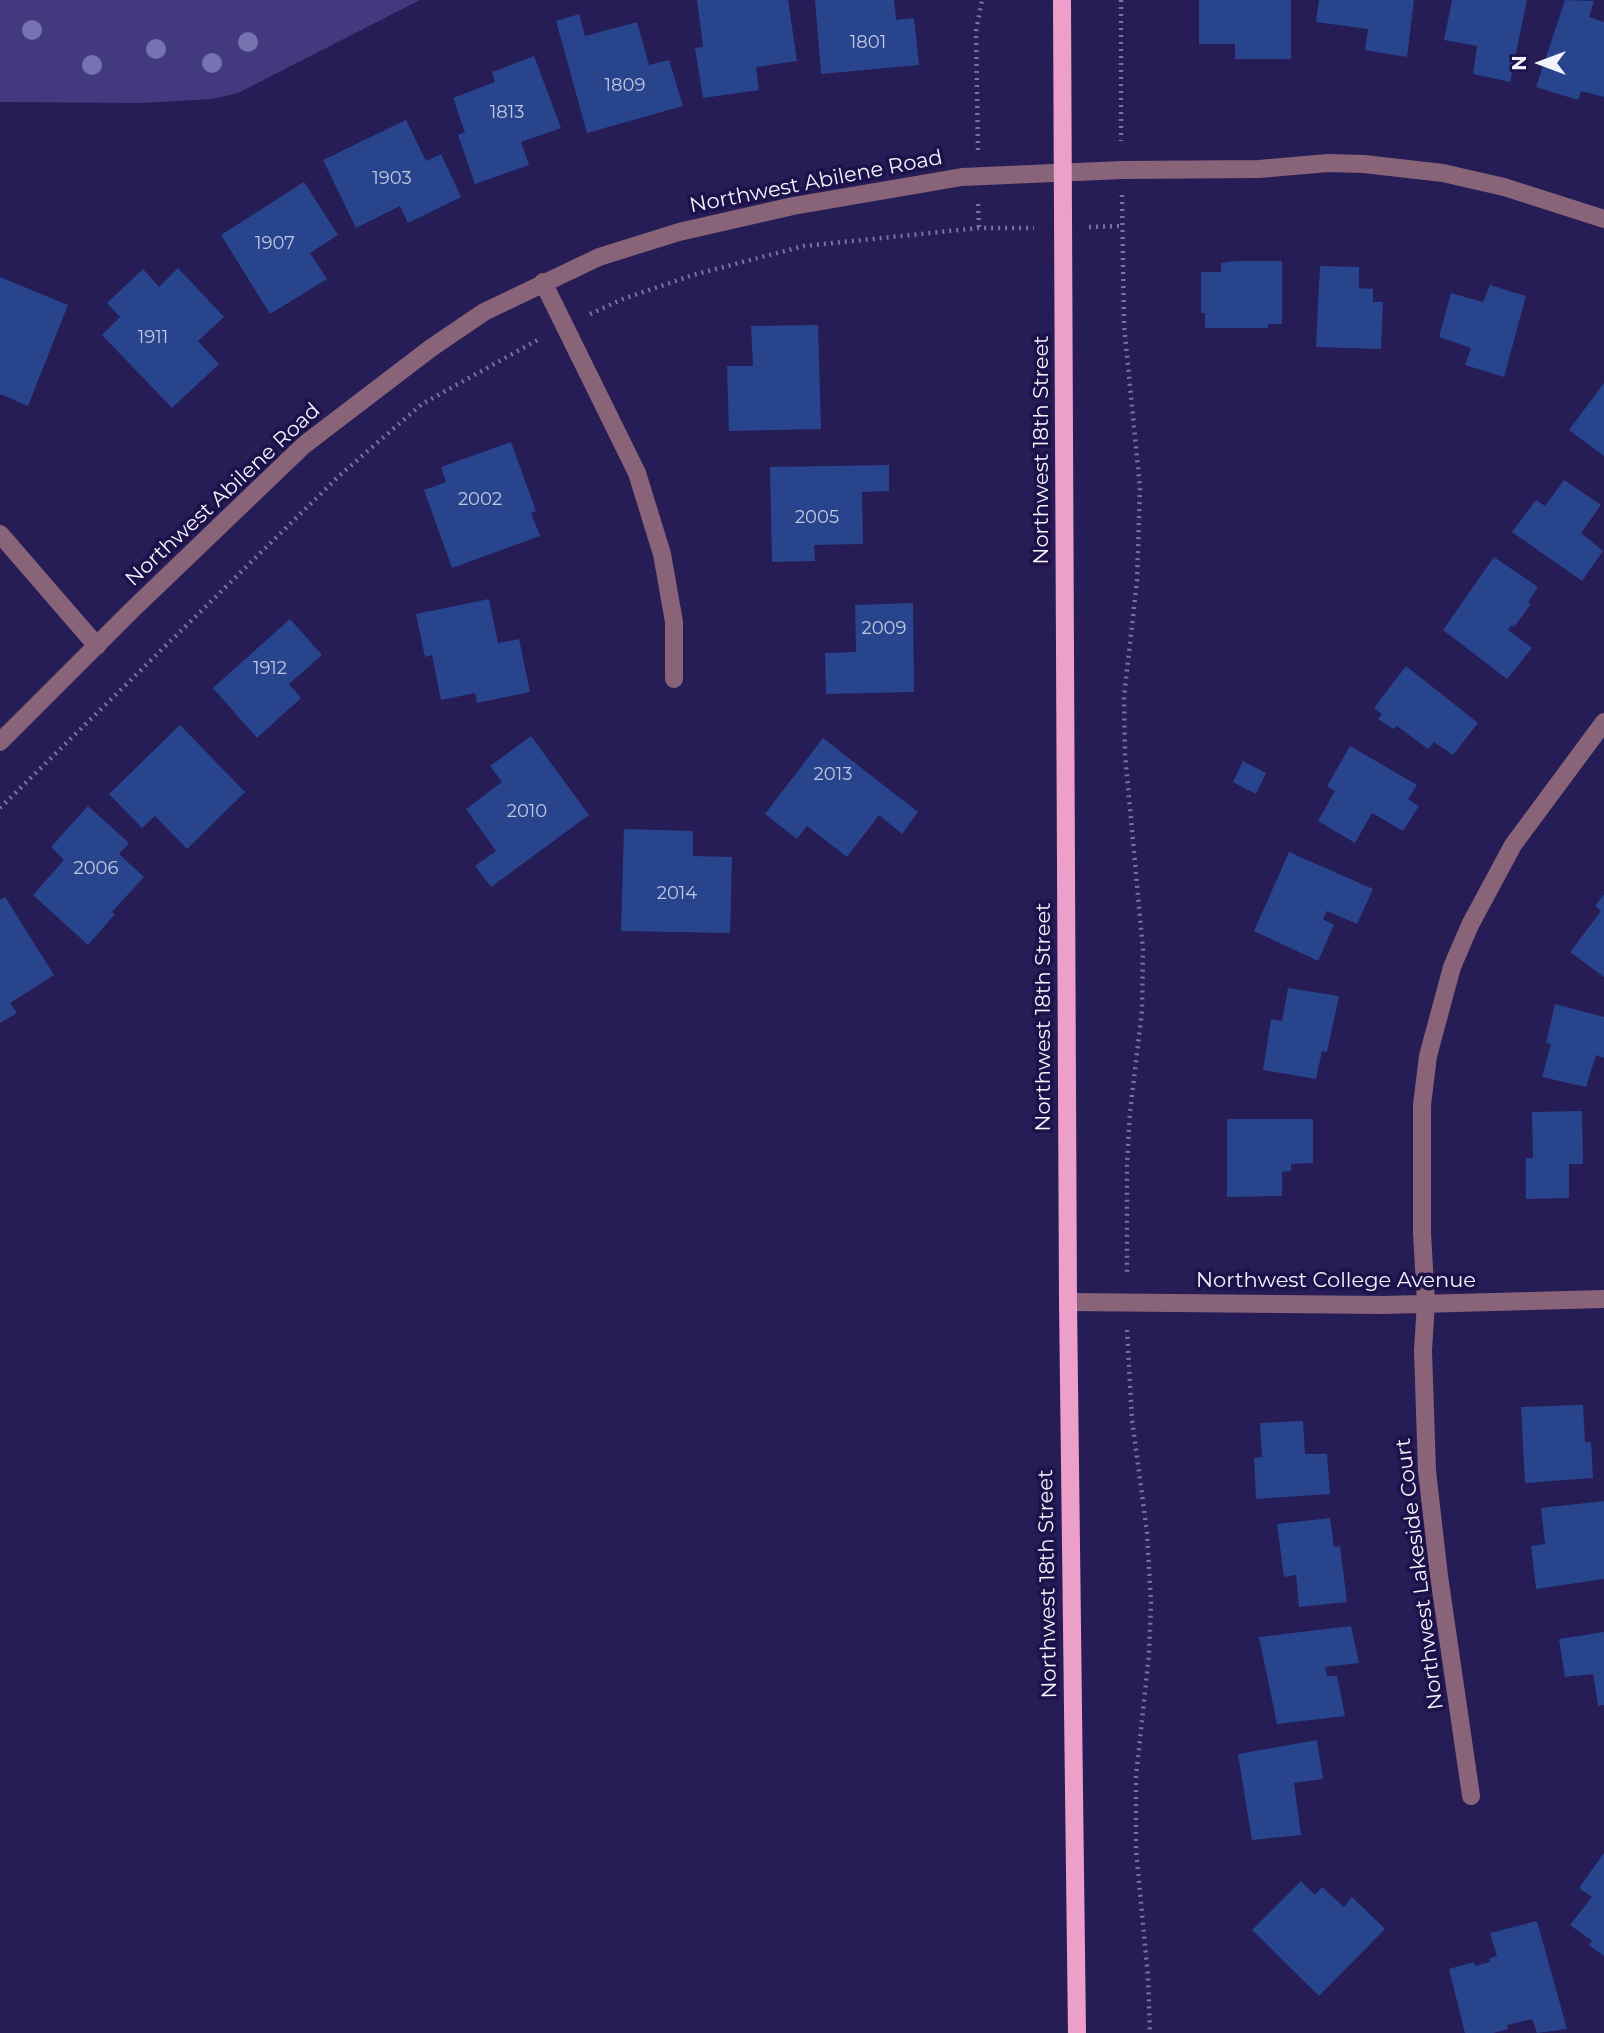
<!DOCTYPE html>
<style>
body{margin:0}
#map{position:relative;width:1604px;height:2033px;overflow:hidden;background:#261c56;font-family:Montserrat,sans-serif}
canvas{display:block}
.north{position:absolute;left:1506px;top:28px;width:70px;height:70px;-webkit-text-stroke:5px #1d114a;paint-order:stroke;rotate:270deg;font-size:19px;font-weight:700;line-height:28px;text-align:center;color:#f3f3fb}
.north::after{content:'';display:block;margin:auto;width:24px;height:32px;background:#f3f3fb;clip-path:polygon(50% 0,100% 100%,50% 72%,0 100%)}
</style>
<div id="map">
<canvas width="1604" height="2033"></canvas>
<div class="north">N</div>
</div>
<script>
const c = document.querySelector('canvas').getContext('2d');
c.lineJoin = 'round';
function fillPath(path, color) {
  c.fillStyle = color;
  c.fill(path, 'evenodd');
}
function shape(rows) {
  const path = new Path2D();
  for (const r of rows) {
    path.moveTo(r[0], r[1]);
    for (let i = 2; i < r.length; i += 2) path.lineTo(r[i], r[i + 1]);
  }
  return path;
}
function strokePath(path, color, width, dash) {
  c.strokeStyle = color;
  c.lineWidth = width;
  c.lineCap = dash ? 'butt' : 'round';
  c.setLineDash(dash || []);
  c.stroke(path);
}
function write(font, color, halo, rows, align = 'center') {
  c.font = font + ' Montserrat,sans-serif';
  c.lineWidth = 7;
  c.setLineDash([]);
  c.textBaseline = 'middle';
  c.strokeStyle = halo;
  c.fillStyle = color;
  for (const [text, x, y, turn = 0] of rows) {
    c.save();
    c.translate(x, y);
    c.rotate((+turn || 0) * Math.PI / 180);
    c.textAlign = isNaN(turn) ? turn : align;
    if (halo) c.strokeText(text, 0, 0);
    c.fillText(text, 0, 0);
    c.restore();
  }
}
const green = shape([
 [0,0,420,0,238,93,212,99,142,103,0,102]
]);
const building = shape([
 [697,0,788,0,797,61,756,67,759,90,703,98,695,48,703,47],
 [815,0,894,0,896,20,914,18,919,65,821,74],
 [1199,0,1291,0,1291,59,1235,59,1235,44,1199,44],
 [1319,0,1414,0,1407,57,1365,50,1368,29,1316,22],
 [1452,0,1527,0,1510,82,1473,74,1477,46,1444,40],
 [1565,0,1594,1,1589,17,1604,22,1604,97,1581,91,1578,100,1536,87],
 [579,14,585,36,637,22,649,65,669,60,683,106,587,133,556,21],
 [534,56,561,128,521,142,529,165,475,184,458,135,465,132,453,98,495,82,492,72],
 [406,120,426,161,441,154,461,197,408,223,400,206,356,228,323,160],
 [304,182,338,235,310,253,327,279,270,314,221,235],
 [1236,261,1282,261,1282,324,1268,324,1268,328,1205,328,1205,313,1201,313,1201,272,1221,272,1221,263],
 [1320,266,1359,267,1359,288,1373,289,1373,302,1383,302,1381,349,1316,347],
 [178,268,224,317,198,341,219,364,172,408,102,335,120,317,107,303,143,269,159,287],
 [0,277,68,305,28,406,0,394],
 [1490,285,1526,296,1504,377,1465,365,1471,348,1439,337,1451,293,1483,302],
 [818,325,821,429,729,431,727,366,753,366,751,326],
 [1604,383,1604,456,1569,430],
 [511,442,536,511,531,513,540,536,452,568,424,490,446,482,441,467],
 [889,465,889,491,862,492,863,544,814,545,815,561,772,562,770,467],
 [1564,480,1601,505,1581,533,1603,551,1582,581,1512,532,1536,500,1545,506],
 [1494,557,1538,587,1528,602,1531,604,1514,627,1511,625,1508,630,1532,648,1507,679,1443,630],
 [489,599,498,643,519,639,530,692,477,703,475,693,441,700,432,655,425,657,416,614],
 [913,603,914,692,826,694,825,653,856,652,855,605],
 [290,619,322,655,289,684,301,698,257,738,213,688],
 [1406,666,1478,723,1453,755,1434,742,1428,749,1397,726,1393,729,1378,719,1382,714,1374,708],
 [180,725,245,792,187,849,155,816,142,828,109,794],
 [531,736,589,815,491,887,475,866,496,851,466,809,502,782,490,766],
 [823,738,918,812,902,834,879,815,847,857,807,826,797,839,765,814],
 [1350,746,1417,785,1408,799,1419,806,1403,831,1372,813,1355,843,1318,821,1335,791,1327,786],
 [1243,761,1266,773,1256,794,1233,782],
 [88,806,129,843,119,854,144,877,112,912,115,914,88,945,33,895,64,860,51,847],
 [624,829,693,831,693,856,732,857,730,933,621,931],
 [1289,852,1373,889,1357,924,1327,911,1323,919,1334,925,1318,961,1254,931],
 [1604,894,1604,977,1570,952,1601,911,1595,906],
 [5,897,54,975,10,1003,17,1013,0,1023,0,900],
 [1288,988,1339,996,1327,1052,1322,1051,1316,1079,1263,1070,1271,1019,1282,1021],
 [1555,1004,1604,1017,1604,1058,1596,1055,1586,1087,1542,1077,1551,1044,1546,1043],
 [1582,1111,1583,1164,1569,1164,1569,1198,1526,1199,1526,1158,1533,1158,1532,1112],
 [1227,1119,1313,1119,1313,1163,1291,1164,1291,1171,1282,1172,1282,1196,1227,1197],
 [1579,1405,1583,1405,1585,1442,1591,1442,1593,1478,1525,1483,1521,1407],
 [1303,1421,1305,1454,1327,1454,1330,1494,1256,1499,1254,1458,1262,1457,1260,1423],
 [1604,1501,1604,1579,1536,1589,1531,1546,1545,1544,1541,1508],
 [1330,1518,1334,1547,1340,1546,1347,1602,1299,1607,1296,1575,1284,1577,1277,1524],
 [1351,1626,1359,1663,1325,1667,1327,1676,1337,1676,1345,1716,1277,1724,1259,1637],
 [1604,1632,1604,1705,1598,1706,1593,1674,1565,1677,1559,1639],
 [1317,1740,1323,1779,1294,1783,1301,1835,1252,1840,1238,1754],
 [1604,1853,1604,1956,1589,1945,1592,1941,1570,1925,1592,1897,1579,1888],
 [1301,1881,1315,1895,1322,1887,1344,1907,1352,1897,1385,1929,1319,1996,1252,1930],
 [1537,1921,1567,2029,1537,2033,1532,2019,1507,2025,1508,2029,1493,2033,1465,2033,1449,1969,1474,1962,1475,1966,1490,1962,1489,1959,1497,1956,1490,1933]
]);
const path = shape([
 [1121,0,1121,141],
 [978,150,976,31,982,0],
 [1122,195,1124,325,1140,488,1137,581,1124,697,1125,754,1143,950,1142,1011,1130,1112,1127,1164,1127,1275],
 [978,204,979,228],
 [1089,227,1121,226],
 [590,314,623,299,693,275,804,246,979,228,1034,228],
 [0,808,340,475,422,404,541,338],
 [1127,1330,1132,1420,1147,1532,1151,1603,1149,1654,1136,1777,1136,1850,1148,1977,1150,2033]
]);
const minor = shape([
 [543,282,637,473,662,554,674,622,674,679],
 [0,534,97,646],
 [0,742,131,611,304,445,431,348,484,312,599,257,679,232,793,206,962,177,1122,170,1259,169,1328,163,1364,164,1443,173,1504,187,1604,219],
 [1068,1302,1383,1305,1604,1299],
 [1471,1796,1439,1576,1427,1471,1423,1350,1426,1303,1422,1233,1422,1105,1428,1056,1452,967,1470,925,1513,845,1604,722]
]);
const major = shape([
 [1062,0,1068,1302,1077,2033]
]);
const trees = [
 [32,30],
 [248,42],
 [156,49],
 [212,63],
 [92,65]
];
const numberNames = [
 ["1801",868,43],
 ["1809",625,86],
 ["1813",507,113],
 ["1903",392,179],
 ["1907",275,244],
 ["1911",153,338],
 ["2002",480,500],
 ["2005",817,518],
 ["2009",884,629],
 ["1912",270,669],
 ["2013",833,775],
 ["2010",527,812],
 ["2006",96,869],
 ["2014",677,894]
];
const streetNames = [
 ["Northwest Abilene Road",816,182,-11],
 ["Northwest 18th Street",1042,450,-90],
 ["Northwest Abilene Road",223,495,-43],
 ["Northwest 18th Street",1044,1017,-90],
 ["Northwest College Avenue",1336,1281],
 ["Northwest Lakeside Court",1420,1574,-97],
 ["Northwest 18th Street",1048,1584,-91]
];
fillPath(green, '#42397e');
fillPath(building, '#28448c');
strokePath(path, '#797399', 4.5, [2, 5]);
strokePath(minor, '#896478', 18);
strokePath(major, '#ec9fc9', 18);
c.fillStyle = '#7671af';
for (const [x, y] of trees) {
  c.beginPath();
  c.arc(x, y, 10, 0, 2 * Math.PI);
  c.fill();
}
write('18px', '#c0c7df', null, numberNames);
write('21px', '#f3f3fb', '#1d114a', streetNames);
</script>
